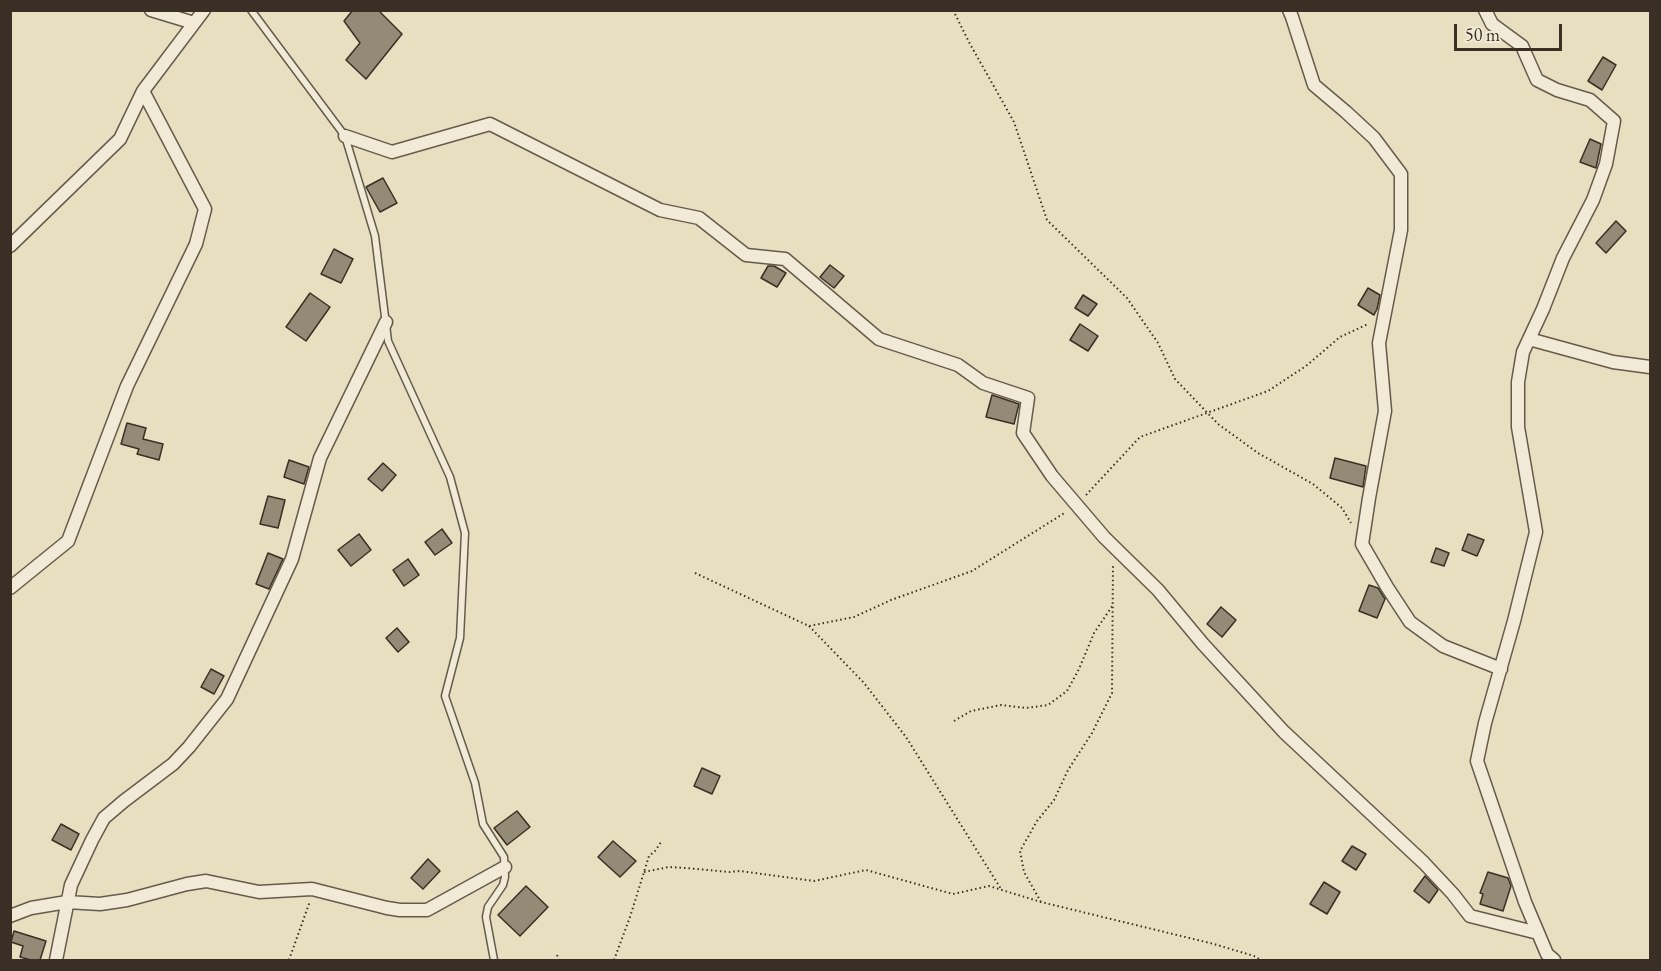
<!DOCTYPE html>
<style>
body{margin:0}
#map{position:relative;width:1661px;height:971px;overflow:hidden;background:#e8dfc0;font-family:"EB Garamond",serif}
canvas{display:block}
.frame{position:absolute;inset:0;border:12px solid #392f25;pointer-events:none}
.scale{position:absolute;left:1454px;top:24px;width:108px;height:27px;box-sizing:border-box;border:3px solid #392f25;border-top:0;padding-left:8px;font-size:18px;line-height:21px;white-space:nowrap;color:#392f25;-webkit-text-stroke:4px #f0ead6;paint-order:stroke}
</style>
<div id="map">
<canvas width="1661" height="971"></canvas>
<div class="frame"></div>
<div class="scale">50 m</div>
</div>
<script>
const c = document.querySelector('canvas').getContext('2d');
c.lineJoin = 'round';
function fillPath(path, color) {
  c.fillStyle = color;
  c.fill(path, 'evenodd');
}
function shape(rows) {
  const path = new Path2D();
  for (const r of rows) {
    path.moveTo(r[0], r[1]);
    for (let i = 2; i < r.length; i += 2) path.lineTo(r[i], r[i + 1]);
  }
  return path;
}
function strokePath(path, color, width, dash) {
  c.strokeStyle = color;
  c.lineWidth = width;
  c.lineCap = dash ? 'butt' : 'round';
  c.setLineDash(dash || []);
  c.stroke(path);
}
const building = shape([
 [353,10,378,10,402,34,366,79,346,60,360,43,344,21,353,10],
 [1603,57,1616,65,1602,90,1588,81,1603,57],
 [1590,139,1601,144,1596,168,1580,162,1590,139],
 [383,178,397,203,380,212,366,187,383,178],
 [1616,221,1626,231,1606,253,1596,243,1616,221],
 [334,249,353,259,341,283,321,274,334,249],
 [830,265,844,276,834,288,820,277,830,265],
 [768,266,774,266,786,273,777,287,761,278,768,266],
 [1368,288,1380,295,1377,309,1374,315,1358,305,1368,288],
 [310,293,330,307,306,341,286,327,310,293],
 [1083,295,1097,304,1088,316,1075,308,1083,295],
 [1080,324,1098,336,1088,351,1070,340,1080,324],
 [992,395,1019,404,1014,424,986,417,992,395],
 [127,423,146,428,143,439,163,444,159,460,137,454,139,449,121,444,127,423],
 [1335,458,1366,466,1363,487,1330,478,1335,458],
 [289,460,309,467,304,484,284,477,289,460],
 [383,463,396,475,382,491,368,479,383,463],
 [268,496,285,500,278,528,260,524,268,496],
 [442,529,452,543,435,555,425,542,442,529],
 [359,534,371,550,351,566,338,550,359,534],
 [1468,534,1484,540,1477,556,1462,550,1468,534],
 [1436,548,1449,553,1444,566,1431,562,1436,548],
 [268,553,283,559,269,589,256,584,268,553],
 [408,559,419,575,404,586,393,570,408,559],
 [1369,585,1378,588,1385,599,1377,618,1359,611,1369,585],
 [1221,607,1236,620,1222,637,1207,624,1221,607],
 [397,628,409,642,398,652,386,638,397,628],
 [211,669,224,676,214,694,201,687,211,669],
 [702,768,720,776,712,794,694,786,702,768],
 [517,811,530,827,507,845,494,828,517,811],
 [61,824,79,834,71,850,52,840,61,824],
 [613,841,636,861,620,877,598,857,613,841],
 [1352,846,1366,854,1356,870,1342,861,1352,846],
 [428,859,440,871,423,889,411,878,428,859],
 [1488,872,1508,878,1511,886,1503,911,1480,904,1483,894,1480,893,1488,872],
 [1425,876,1438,890,1429,903,1414,891,1425,876],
 [1324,882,1340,892,1327,914,1310,904,1324,882],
 [526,886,548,907,520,936,498,915,526,886],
 [14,931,46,941,40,960,31,960,20,957,23,946,11,942,14,931]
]);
const path = shape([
 [953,10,970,44,1014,122,1047,220,1127,298,1158,343,1175,379,1218,424,1258,453,1313,484,1342,508,1351,523],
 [1086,495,1140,437,1268,391,1306,366,1340,337,1368,324],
 [695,573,809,626,854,617,891,600,972,571,1066,512],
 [809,626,864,683,906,737,1001,889],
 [954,721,971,711,1001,705,1026,708,1048,705,1067,691,1079,669,1094,633,1113,605],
 [644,872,669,867,686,868,729,872,740,871,814,881,866,870,953,894,989,886,1041,902,1214,944,1254,956,1261,960],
 [1041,902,1024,872,1020,851,1037,821,1054,800,1068,770,1092,733,1112,693,1113,564],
 [557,955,559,960],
 [289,960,310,901],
 [614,960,630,917,649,856,655,851,661,842]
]);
const service = shape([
 [251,10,345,136,375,236,388,341,450,477,465,533,460,638,445,696,475,783,483,824,504,857,505,877,503,885,488,907,486,917,494,960]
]);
const minor = shape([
 [151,10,194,23],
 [1289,10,1292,17,1314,85,1346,112,1374,138,1401,174,1401,230,1379,343,1385,411,1369,498,1362,544,1387,587,1410,622,1443,646,1501,669],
 [1485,10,1492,24,1522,46,1537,80,1557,90,1590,100,1614,121,1606,164,1593,200,1563,258,1543,309,1523,352,1518,382,1518,427,1536,532,1514,621,1485,723,1477,761,1525,902,1547,954,1554,960],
 [345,136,392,152,490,124,660,210,699,218,746,255,785,259,879,339,958,365,983,383,1028,398,1023,433,1052,476,1104,537,1158,590,1203,644,1284,732,1424,863,1453,894,1470,916,1538,933],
 [10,246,120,139,143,91],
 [1529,339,1613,362,1650,367],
 [10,588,68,541,127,386,196,244,205,209,143,91,204,10],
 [10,916,31,908,67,902,100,904,127,900,187,884,206,881,259,892,312,889,387,908,400,910,427,910,505,867],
 [56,960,71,885,92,840,104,818,124,801,173,764,189,747,227,699,292,559,320,458,386,322]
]);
fillPath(building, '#948b76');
strokePath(building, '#392f25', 1.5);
strokePath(service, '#655b4c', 9);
strokePath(minor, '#655b4c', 15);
strokePath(path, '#392f25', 2, [1.5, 3]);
strokePath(service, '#f0ead6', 6);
strokePath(minor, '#f0ead6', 12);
</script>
